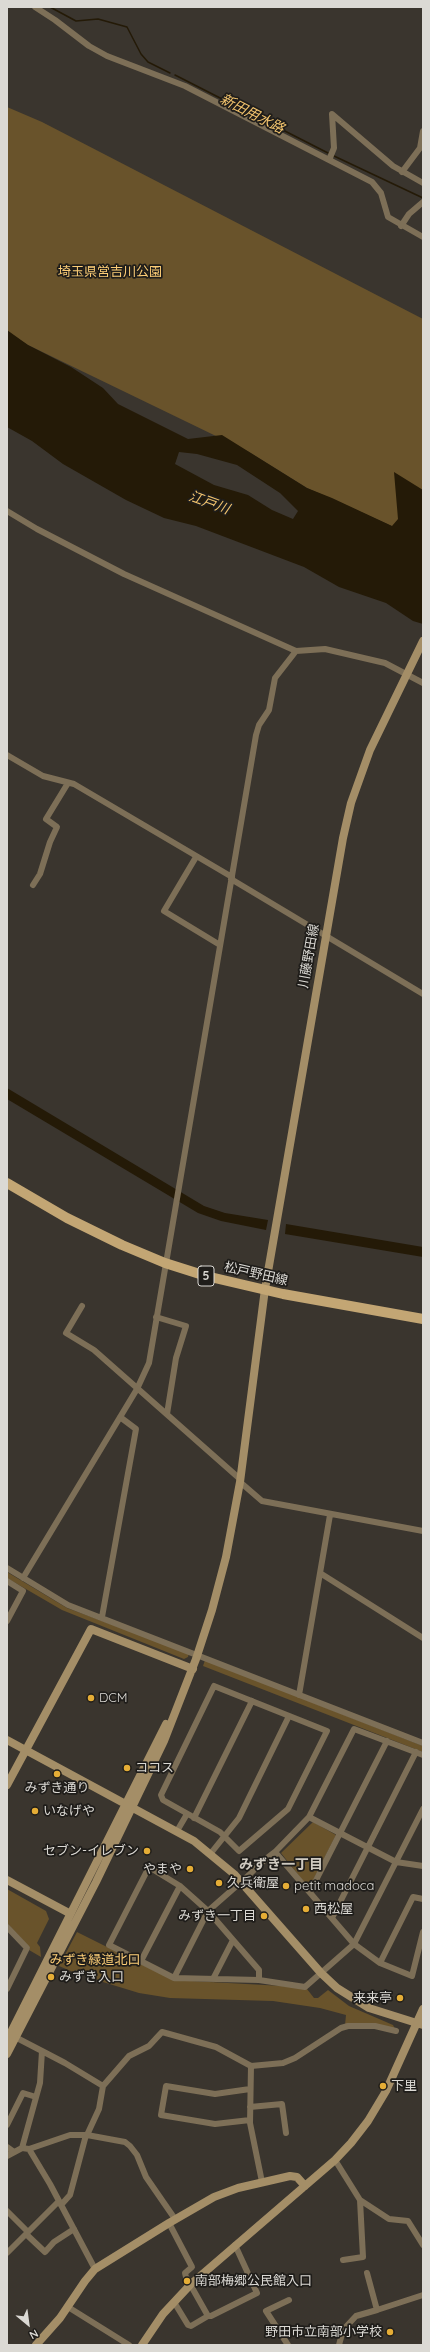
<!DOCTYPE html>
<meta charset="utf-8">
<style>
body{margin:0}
#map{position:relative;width:430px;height:2352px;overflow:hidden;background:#3a352e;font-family:Quicksand,sans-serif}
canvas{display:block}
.frame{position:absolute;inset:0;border:8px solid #dbd9d4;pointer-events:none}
.north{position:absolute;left:8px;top:2304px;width:40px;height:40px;-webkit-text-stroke:3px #1f1d1a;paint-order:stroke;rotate:151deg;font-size:11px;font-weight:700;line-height:16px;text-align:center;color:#dbd9d4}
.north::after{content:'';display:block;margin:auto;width:14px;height:18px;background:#dbd9d4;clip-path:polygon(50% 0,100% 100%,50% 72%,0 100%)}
</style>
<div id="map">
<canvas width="430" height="2352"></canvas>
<div class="frame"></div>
<div class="north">N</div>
</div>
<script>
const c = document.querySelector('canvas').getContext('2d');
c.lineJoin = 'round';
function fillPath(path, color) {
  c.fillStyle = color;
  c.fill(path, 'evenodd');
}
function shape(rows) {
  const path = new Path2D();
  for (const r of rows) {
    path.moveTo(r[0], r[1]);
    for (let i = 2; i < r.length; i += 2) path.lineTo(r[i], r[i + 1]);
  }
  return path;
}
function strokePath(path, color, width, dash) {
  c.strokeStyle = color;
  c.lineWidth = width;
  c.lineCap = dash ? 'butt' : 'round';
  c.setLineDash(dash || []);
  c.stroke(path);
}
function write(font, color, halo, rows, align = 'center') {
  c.font = font + ' Quicksand,"Noto Sans JP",sans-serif';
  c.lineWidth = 3.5;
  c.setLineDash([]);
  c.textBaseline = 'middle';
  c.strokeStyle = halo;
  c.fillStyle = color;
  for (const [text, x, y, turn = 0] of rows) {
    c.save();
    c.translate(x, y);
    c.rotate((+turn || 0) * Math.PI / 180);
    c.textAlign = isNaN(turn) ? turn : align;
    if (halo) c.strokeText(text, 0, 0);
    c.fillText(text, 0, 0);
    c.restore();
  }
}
const green = shape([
 [7,107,42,122,423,319,423,540,307,488,249,452,28,345,7,332],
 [7,1572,67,1608,189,1653,188,1657,184,1659,62,1610,7,1578],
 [205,1660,423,1746,423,1752,203,1666],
 [313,1822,336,1835,310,1886,307,1886,281,1853],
 [7,1889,46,1911,49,1919,37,1943,40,1947,41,1957,29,1950,30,1948,7,1923],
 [77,1932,173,1980,283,1986,307,1989,314,1998,318,1998,328,1990,349,2006,393,2025,395,2029,345,2025,346,2015,320,2008,273,2001,170,1998,139,1993,103,1982,75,1970,73,1972,59,1966]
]);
const water = shape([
 [7,330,28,345,71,367,103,388,118,404,188,439,222,435,307,488,332,498,392,526,398,519,394,472,423,490,423,624,413,621,386,603,339,587,304,567,196,526,164,518,126,500,63,464,32,441,7,427],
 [179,452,197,454,237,465,280,493,298,511,293,519,272,510,248,495,214,485,175,464],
 [7,1088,204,1206,225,1213,268,1220,266,1230,221,1221,198,1213,7,1099],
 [286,1224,423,1247,423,1257,285,1234]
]);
const stream = shape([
 [50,7,76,21,98,19,127,27,141,54,148,62,170,73],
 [175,75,328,153],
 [334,156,423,198]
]);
const street = shape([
 [35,7,55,20,89,46,107,56,185,86,372,182,381,193,388,217,423,237],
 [329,160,334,148,332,114,393,166,423,183],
 [402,172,420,148,423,131],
 [401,226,409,214,423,202],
 [7,511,37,529,124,574,296,651,325,649,385,663,423,683],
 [7,755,43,776,74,784,232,877],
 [196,857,164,911,220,945],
 [231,879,423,994],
 [33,885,40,874,50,842,57,827,46,819,68,783],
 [82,1306,66,1333,94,1350,240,1479],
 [156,1317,186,1326,176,1358,167,1414],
 [240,1482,262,1501,423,1531],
 [7,1568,68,1605,423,1743],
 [320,1573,423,1638],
 [23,1578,137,1389,149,1363,256,735,259,725,269,710,275,678,296,651],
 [7,1581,23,1591,7,1621],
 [102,1617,136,1429,120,1417],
 [214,1686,327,1731,288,1809,239,1851,220,1832,163,1800,161,1795,214,1686],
 [299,1695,330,1515],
 [309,1817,396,1862,423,1866],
 [194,1818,252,1701],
 [177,1831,187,1814],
 [275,1852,354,1944,380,1963,412,1976,423,1932],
 [211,1853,239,1818,289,1716],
 [310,1892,387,1741],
 [332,1918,416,1752],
 [7,1927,27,1948,7,1989],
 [141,1961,180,1886],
 [380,1963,413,1897,423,1899],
 [174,1978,208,1911,249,1875,262,1862,275,1852,309,1817,354,1729,423,1755],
 [213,1979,233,1940],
 [259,1980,259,1970,208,1911,180,1886,149,1867,109,1945,174,1978,259,1980,305,1987,354,1944,423,1809],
 [15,2037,42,2051,40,2083,22,2148],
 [42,2051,65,2063,103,2086],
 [251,2066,250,2123,262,2182],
 [250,2107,282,2104,286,2133],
 [250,2120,215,2124,161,2115,166,2086,215,2094,250,2089],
 [7,2125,23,2093,36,2097],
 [87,2135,99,2109,103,2086,129,2056,149,2046,162,2032,216,2047,251,2066,283,2063,295,2058,341,2028,348,2026,375,2026,396,2031],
 [7,2147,14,2152],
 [29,2149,70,2135,87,2135,125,2142,130,2146,137,2155,146,2177,175,2219],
 [7,2156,22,2148,29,2149,50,2184,95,2269],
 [335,2160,360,2200,363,2257,343,2260],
 [360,2200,389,2219,408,2221,423,2245],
 [61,2205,70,2195,86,2135],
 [7,2211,28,2232],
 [169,2223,192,2267,185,2273,186,2277,208,2316,211,2316,257,2293,235,2245],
 [26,2234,45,2252,54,2242,74,2229],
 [7,2253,59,2201],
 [174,2302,188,2325,191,2326,208,2316],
 [68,2307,129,2345],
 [377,2310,423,2295],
 [288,2345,266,2311,289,2300],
 [339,2345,343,2330,356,2316,377,2310,367,2273]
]);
const secondary = shape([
 [7,1740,194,1841,234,1874,321,1973,337,1988,369,2008,423,2025],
 [7,1785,91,1629,193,1669],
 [7,1880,69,1913],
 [7,2040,166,1724],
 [7,2054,96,1882,164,1741,196,1659,212,1610,226,1557,240,1482,265,1289,343,838,351,803,370,750,423,641],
 [36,2345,60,2318,85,2281,95,2269,169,2223,214,2197,238,2188,290,2176,297,2177,305,2186],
 [142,2345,163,2314,191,2284,335,2160,351,2143,368,2121,386,2091,423,2009]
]);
const primary = shape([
 [7,1183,67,1218,122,1245,165,1263,206,1276,283,1294,423,1319]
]);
const markers = [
 [91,1698,4,"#e5ad36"],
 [127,1768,4,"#e5ad36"],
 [57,1774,4,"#e5ad36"],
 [35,1811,4,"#e5ad36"],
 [147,1851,4,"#e5ad36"],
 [190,1869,4,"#e5ad36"],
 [219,1883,4,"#e5ad36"],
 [286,1886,4,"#e5ad36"],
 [306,1909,4,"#e5ad36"],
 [264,1916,4,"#e5ad36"],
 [51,1977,4,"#e5ad36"],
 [400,1998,4,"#e5ad36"],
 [383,2086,4,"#e5ad36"],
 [187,2281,4,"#e5ad36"],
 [390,2332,4,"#e5ad36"]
];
const shields = [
 [206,1276,16]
];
const shieldNames = [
 ["5",206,1276]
];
const parkNames = [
 ["埼玉県営吉川公園",110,272],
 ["みずき緑道北口",95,1960]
];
const streetNames = [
 ["川藤野田線",309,956,-80],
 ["松戸野田線",256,1274,13]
];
const poiNames = [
 ["DCM",99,1698],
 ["ココス",135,1768],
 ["みずき通り",57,1788,"center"],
 ["いなげや",43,1811],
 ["セブン-イレブン",139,1851,"right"],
 ["やまや",182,1869,"right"],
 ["久兵衛屋",227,1883],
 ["petit madoca",294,1886],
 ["西松屋",314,1909],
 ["みずき一丁目",256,1916,"right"],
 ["みずき入口",59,1977],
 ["来来亭",392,1998,"right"],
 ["下里",391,2086],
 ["南部梅郷公民館入口",195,2281],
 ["野田市立南部小学校",382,2332,"right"]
];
const waterNames = [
 ["新田用水路",252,114,27],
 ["江戸川",209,503,20]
];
const neighbourhoodNames = [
 ["みずき一丁目",281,1865]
];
fillPath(green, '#69532b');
fillPath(water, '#241a07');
strokePath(stream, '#241a07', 1.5);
strokePath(street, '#7d6f57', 6);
strokePath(secondary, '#a48e67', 8);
strokePath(primary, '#c3a674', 10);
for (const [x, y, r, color] of markers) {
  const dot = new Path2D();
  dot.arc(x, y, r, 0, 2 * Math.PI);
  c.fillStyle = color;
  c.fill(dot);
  strokePath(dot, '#1f1d1a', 1.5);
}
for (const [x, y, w] of shields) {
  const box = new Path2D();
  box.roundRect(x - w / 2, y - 10, w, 20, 3);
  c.fillStyle = '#1f1d1a';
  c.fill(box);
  strokePath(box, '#dbd9d4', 1);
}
write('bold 12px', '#dbd9d4', null, shieldNames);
write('13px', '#fccd76', '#1f1d1a', parkNames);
write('13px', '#dbd9d4', '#1f1d1a', streetNames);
write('13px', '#dbd9d4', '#1f1d1a', poiNames, 'left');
write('italic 14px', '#f4c56e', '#1f1d1a', waterNames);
write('bold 14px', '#cfcac1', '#1f1d1a', neighbourhoodNames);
</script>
